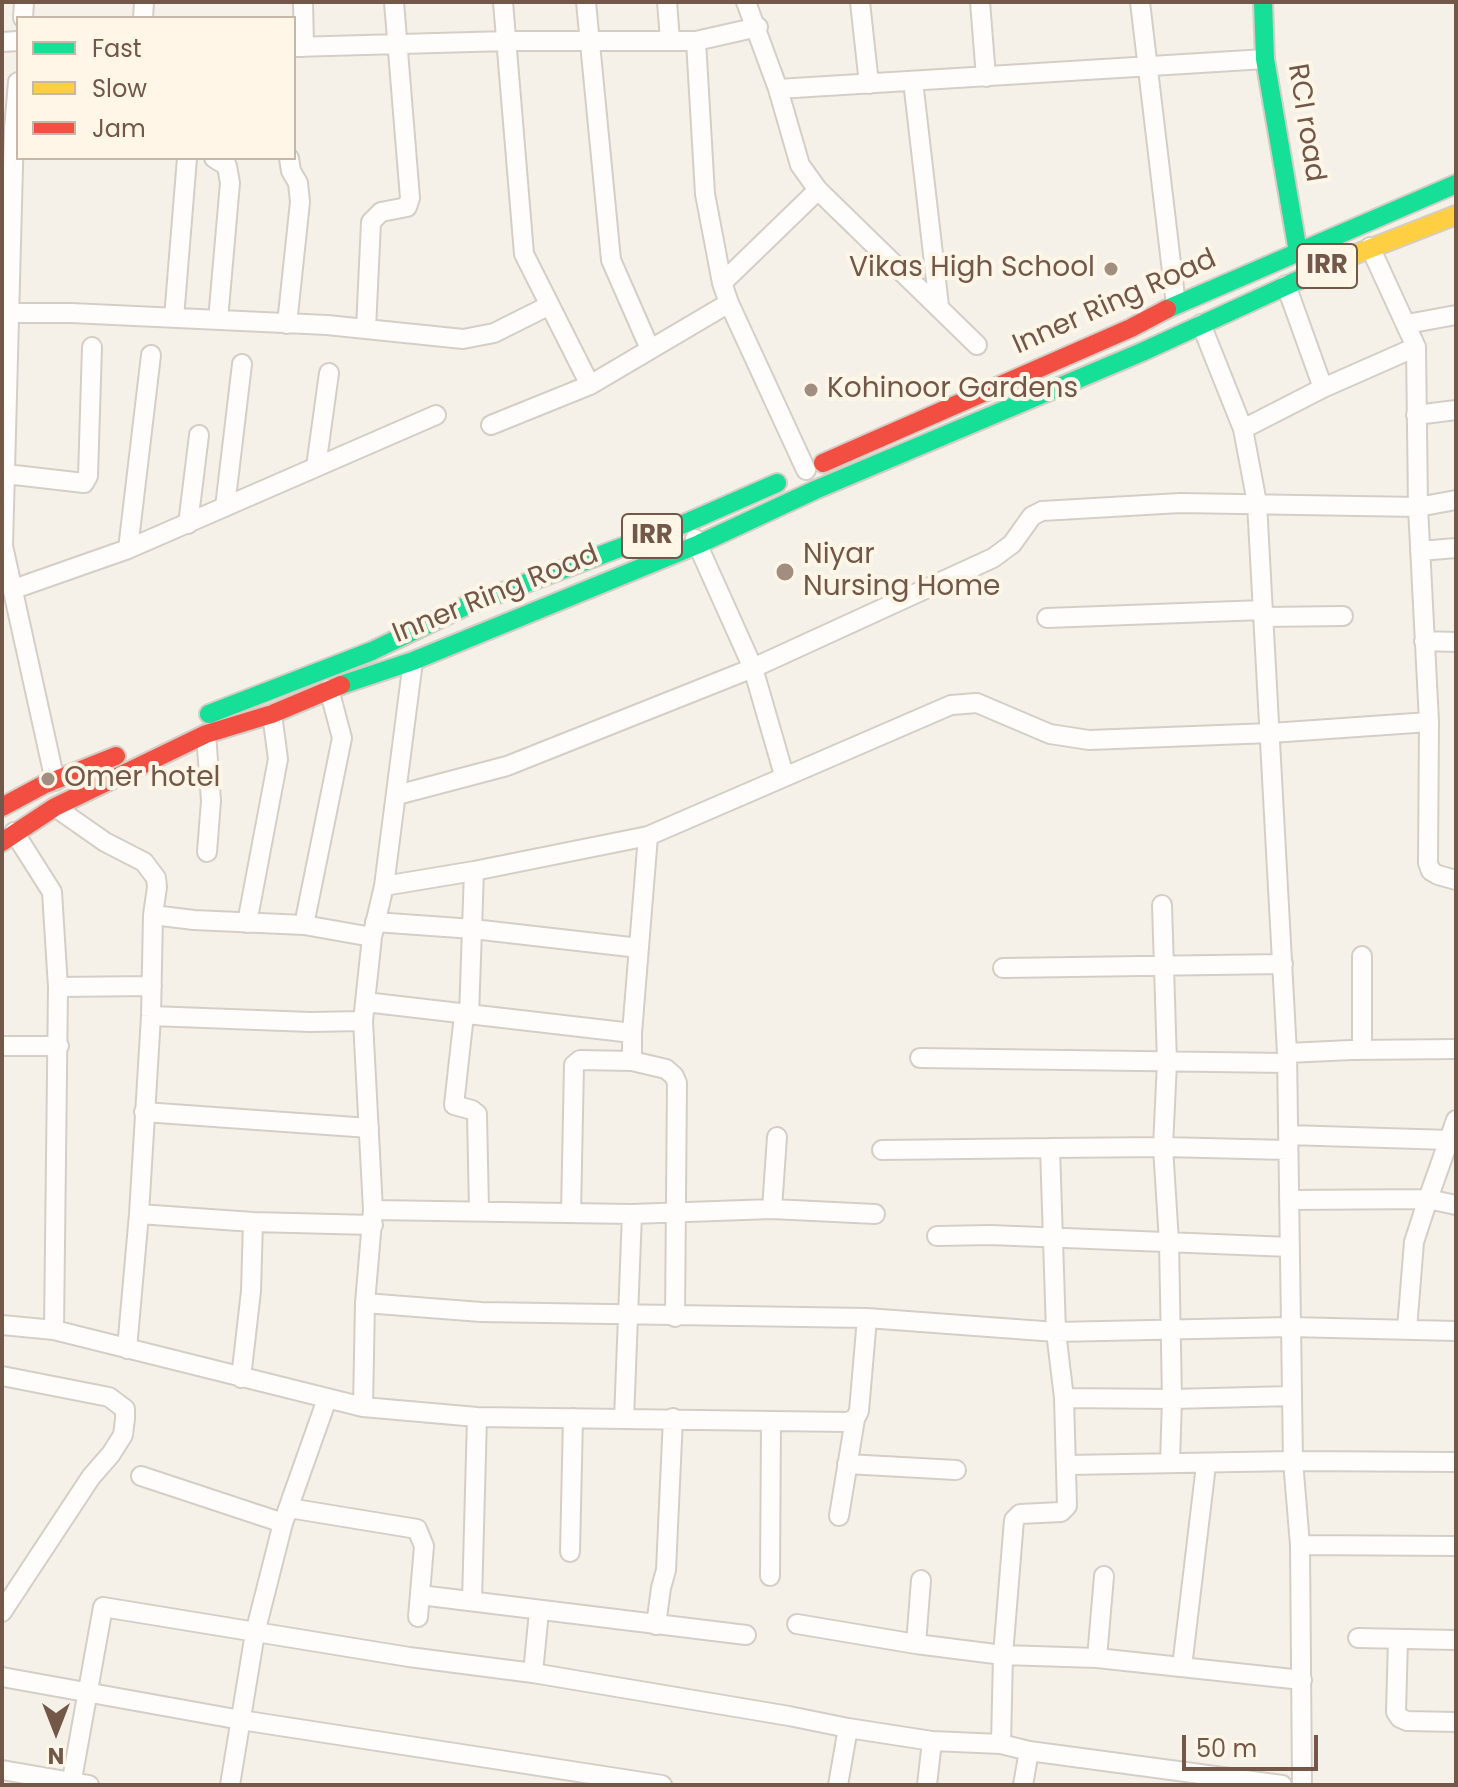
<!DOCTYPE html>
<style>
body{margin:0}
#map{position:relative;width:1458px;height:1787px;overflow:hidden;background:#f6f1e8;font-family:Poppins,sans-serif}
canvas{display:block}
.frame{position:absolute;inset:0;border:4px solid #735849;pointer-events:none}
.legend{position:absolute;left:16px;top:16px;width:280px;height:144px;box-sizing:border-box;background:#fff6e8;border:2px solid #c7b7a8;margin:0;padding:10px 14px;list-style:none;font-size:24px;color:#735849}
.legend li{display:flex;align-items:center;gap:16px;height:40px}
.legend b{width:40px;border:2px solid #c7b7a8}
.north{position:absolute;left:16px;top:1691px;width:80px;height:80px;-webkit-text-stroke:6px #fff6e8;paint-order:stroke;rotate:180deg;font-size:22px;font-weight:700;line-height:32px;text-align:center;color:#735849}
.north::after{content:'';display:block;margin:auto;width:28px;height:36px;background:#735849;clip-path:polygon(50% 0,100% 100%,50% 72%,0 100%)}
.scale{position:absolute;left:1182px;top:1735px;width:136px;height:36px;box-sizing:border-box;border:4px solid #735849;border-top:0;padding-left:10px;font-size:24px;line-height:28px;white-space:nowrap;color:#735849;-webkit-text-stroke:6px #fff6e8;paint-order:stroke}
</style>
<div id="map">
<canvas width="1458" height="1787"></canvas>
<div class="frame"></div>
<ul class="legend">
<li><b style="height:10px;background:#16e098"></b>Fast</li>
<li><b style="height:10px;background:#ffcf43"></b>Slow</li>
<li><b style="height:10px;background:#f24e42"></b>Jam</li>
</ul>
<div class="north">N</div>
<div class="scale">50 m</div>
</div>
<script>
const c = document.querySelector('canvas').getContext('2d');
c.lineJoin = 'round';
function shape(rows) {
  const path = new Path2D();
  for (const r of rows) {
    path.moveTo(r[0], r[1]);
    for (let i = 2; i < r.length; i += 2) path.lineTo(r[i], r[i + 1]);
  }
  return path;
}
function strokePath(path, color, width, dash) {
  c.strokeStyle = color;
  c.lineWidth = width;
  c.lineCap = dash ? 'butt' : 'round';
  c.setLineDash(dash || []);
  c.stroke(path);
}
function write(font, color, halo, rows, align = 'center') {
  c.font = font + ' Poppins,sans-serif';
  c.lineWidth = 8;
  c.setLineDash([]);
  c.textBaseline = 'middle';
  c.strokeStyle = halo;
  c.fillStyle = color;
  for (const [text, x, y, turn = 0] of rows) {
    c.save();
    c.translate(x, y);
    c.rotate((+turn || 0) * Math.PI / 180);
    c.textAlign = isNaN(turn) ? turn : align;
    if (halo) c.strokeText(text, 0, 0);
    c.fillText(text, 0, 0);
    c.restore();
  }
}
const street = shape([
 [303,2,304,47],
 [503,2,524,254,590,385],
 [586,2,611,260,650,349],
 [667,2,670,40],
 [746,2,778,89,800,165,818,190,977,345],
 [860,2,869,84],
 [980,2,986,77],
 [1140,2,1176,305],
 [23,18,24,2],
 [143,18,144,2],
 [696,41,705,194,722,283,729,303],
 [2,42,18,41],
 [294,47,507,41,696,41,758,27],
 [913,81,939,306],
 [18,82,14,129,3,546,55,781],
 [778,89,1265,59],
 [214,158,227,166,230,183,218,320],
 [1370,247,1416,347,1418,507,1429,722,1428,863,1431,871,1438,875,1456,880],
 [722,283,818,190],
 [1286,285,1323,388],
 [2,313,71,313,327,325,463,339,494,333,548,306],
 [174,318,187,158],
 [287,324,300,202,298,183,291,171,289,158],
 [1201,324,1243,429,1257,503,1287,1053,1293,1461,1300,1545,1456,1546],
 [1407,324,1456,315],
 [366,329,371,222,381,212,407,207,410,198,394,2],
 [1416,415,1456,410],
 [491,425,590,385,729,303,806,470],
 [1243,429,1323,388,1416,347],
 [316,467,329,373],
 [6,474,84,483,88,476,92,347],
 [225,507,242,364],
 [188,524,199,435],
 [695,539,753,668,784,775],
 [128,549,151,355],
 [1420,551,1456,548],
 [14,589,128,549,436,415],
 [1264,617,1343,616],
 [1047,618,1263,610],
 [1424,641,1456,642],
 [206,734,211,801,207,852],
 [397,795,507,766,753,668,993,558,1012,544,1032,516,1042,511,1180,503,1418,507,1456,500],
 [55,807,105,842,144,862,156,878,157,887,153,915,151,1016,139,1214,127,1349],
 [14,832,52,892,58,987,54,1330],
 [384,886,474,871,648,836,951,705,977,703,1050,734,1089,740,1271,733,1429,722],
 [1162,905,1167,1062,1163,1147,1169,1242,1172,1399,1170,1462],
 [153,915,194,920,304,925,372,937],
 [375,922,473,929,639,948],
 [247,923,278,759,272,714],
 [304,925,342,738,329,689],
 [1362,956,1362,1050],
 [1003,968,1283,964],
 [58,987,152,986],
 [365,1002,632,1033],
 [464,1015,454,1105,472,1110,477,1114,479,1210],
 [151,1016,310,1022,363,1021],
 [469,1016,474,871],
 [2,1046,59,1046],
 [1287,1053,1351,1050,1456,1049],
 [920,1058,1286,1063],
 [632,1061,632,1033,648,836],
 [144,1112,369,1128],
 [1288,1135,1450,1140],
 [882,1150,1050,1148],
 [1289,1200,1428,1199,1456,1120],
 [772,1209,777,1137],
 [373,1210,632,1214,772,1209,875,1214],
 [571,1213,574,1065,580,1060,632,1061,666,1069,674,1076,677,1083,675,1317],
 [139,1214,253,1222,373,1225],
 [937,1236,990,1235,1290,1247],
 [365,1303,481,1312,867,1318,1056,1332,1290,1327,1456,1331],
 [2,1325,54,1330,363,1407,477,1417,847,1422,855,1419,859,1411,867,1318],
 [1407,1329,1414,1242,1428,1199,1456,1205],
 [2,1376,109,1397,125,1409,125,1419,123,1435,111,1454,91,1477,2,1612],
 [241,1378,251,1291,253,1222],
 [1064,1398,1172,1399,1292,1396],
 [363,1407,365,1303,373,1210,363,1021,372,937,384,886,413,661],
 [624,1419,632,1214],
 [847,1464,956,1470],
 [1068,1465,1293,1461,1456,1462],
 [141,1476,283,1523],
 [289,1508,417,1529,424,1546,418,1617],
 [839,1516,855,1419],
 [1300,1545,1302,1785],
 [570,1552,573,1418],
 [770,1576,771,1423],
 [420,1595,746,1635],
 [472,1601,477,1417],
 [797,1624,916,1644,1003,1655,1097,1658,1302,1680],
 [656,1625,661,1588,666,1570,673,1418],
 [1358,1638,1456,1640],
 [1398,1639,1396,1712,1400,1718,1407,1721,1456,1722],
 [916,1644,921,1580],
 [1097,1658,1104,1576],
 [1182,1667,1206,1465],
 [533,1673,539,1611],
 [2,1677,241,1720,662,1785],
 [1001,1744,1003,1655,1014,1520,1020,1514,1061,1512,1067,1506,1064,1398,1056,1332,1050,1148,1163,1147,1288,1150],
 [2,1770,89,1785],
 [71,1785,103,1607,409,1657,533,1673,789,1716,848,1728,932,1741,1001,1744,1029,1751,1282,1785],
 [230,1785,255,1633,283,1523,327,1399],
 [838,1785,848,1728],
 [927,1785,932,1741],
 [1023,1785,1029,1751]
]);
const fast = shape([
 [1263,2,1265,59,1298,252],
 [1167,309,1456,184],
 [341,685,413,661,699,544,815,490,1142,352,1351,256],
 [209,714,372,651,468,605,686,523,777,483]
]);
const slow = shape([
 [1351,256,1456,215]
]);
const jam = shape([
 [823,463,1131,328,1167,309],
 [2,807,43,785,116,756],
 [2,842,55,807,206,734,272,714,341,685]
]);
const markers = [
 [1111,269,8,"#a18e81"],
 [811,390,8,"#a18e81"],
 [785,572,10,"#a18e81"],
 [48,779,8,"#a18e81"]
];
const shields = [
 [1327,266,60],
 [652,536,60]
];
const shieldNames = [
 ["IRR",1327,266],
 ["IRR",652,536]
];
const streetNames = [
 ["RCI road",1305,123,81],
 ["Inner Ring Road",1115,303,-24],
 ["Inner Ring Road",496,595,-22]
];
const poiNames = [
 ["Vikas High School",1095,269,"right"],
 ["Kohinoor Gardens",827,390],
 ["Niyar",803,556],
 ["Nursing Home",803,588],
 ["Omer hotel",64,779]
];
strokePath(street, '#d5cec7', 22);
strokePath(fast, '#d5cdc4', 22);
strokePath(slow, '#d5cdc4', 22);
strokePath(jam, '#d5cdc4', 22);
strokePath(street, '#fefdfc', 18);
strokePath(fast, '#16e098', 18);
strokePath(slow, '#ffcf43', 18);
strokePath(jam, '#f24e42', 18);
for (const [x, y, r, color] of markers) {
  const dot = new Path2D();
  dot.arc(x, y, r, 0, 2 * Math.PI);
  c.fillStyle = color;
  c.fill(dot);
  strokePath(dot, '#fff6e8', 3);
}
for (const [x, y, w] of shields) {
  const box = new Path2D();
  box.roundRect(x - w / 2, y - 22, w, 44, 6);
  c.fillStyle = '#fff6e8';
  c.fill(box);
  strokePath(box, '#735849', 2);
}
write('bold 26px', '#735849', null, shieldNames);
write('28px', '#735849', '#fff6e8', streetNames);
write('28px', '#735849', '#fff6e8', poiNames, 'left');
</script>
